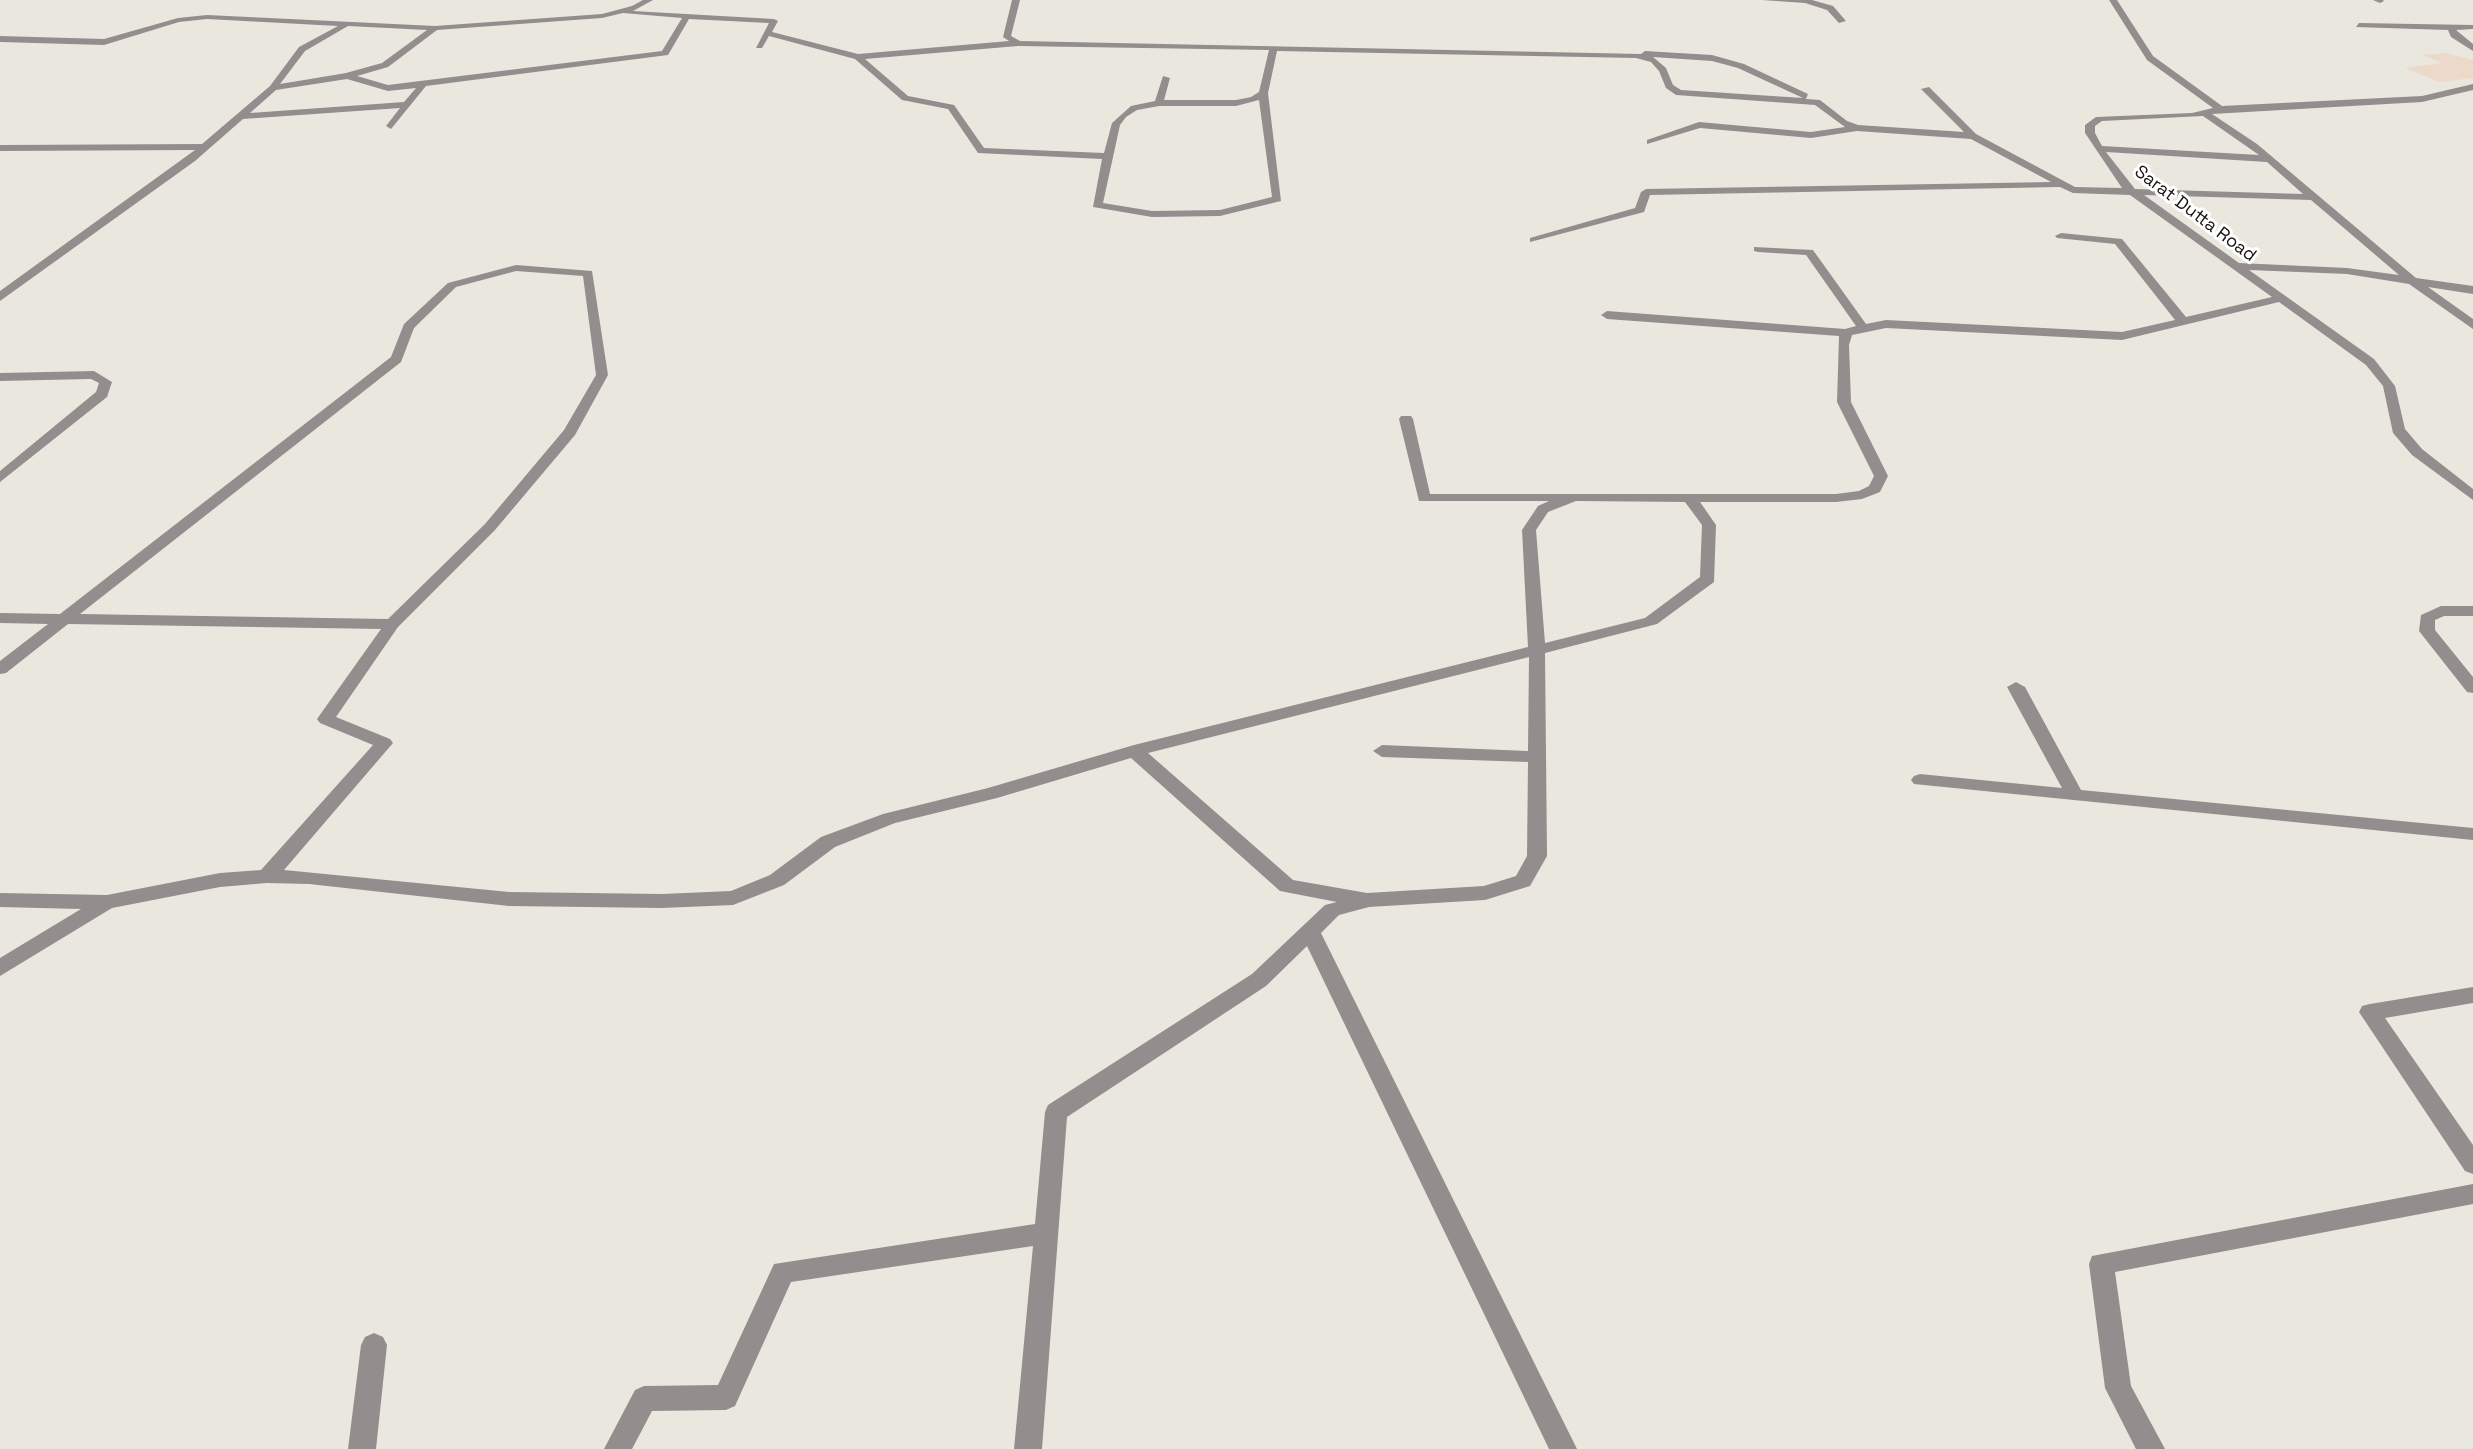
<!DOCTYPE html>
<style>
body{margin:0}
canvas{display:block;background:#eae7de}
</style>
<canvas width="2473" height="1449"></canvas>
<script>
const c = document.querySelector('canvas').getContext('2d');
c.lineJoin = 'round';
function fillPath(path, color) {
  c.fillStyle = color;
  c.fill(path, 'evenodd');
}
function shape(rows) {
  const path = new Path2D();
  for (const r of rows) {
    path.moveTo(r[0], r[1]);
    for (let i = 2; i < r.length; i += 2) path.lineTo(r[i], r[i + 1]);
  }
  return path;
}
function write(font, color, halo, rows, align = 'center') {
  c.font = font + ' "Space Grotesk",sans-serif';
  c.lineWidth = 6;
  c.setLineDash([]);
  c.textBaseline = 'middle';
  c.strokeStyle = halo;
  c.fillStyle = color;
  for (const [text, x, y, turn = 0] of rows) {
    c.save();
    c.translate(x, y);
    c.rotate((+turn || 0) * Math.PI / 180);
    c.textAlign = isNaN(turn) ? turn : align;
    if (halo) c.strokeText(text, 0, 0);
    c.fillText(text, 0, 0);
    c.restore();
  }
}
const medical = shape([
 [2446,53,2473,60,2473,78,2440,82,2405,68,2442,63,2422,55]
]);
const minor = shape([
 [643,0,653,0,633,11,774,19,778,21,772,32,858,54,1009,41,1003,37,1012,0,1020,0,1011,36,1020,41,1641,54,1645,51,1712,55,1744,64,1808,94,1806,99,1820,100,1847,121,1858,125,1964,132,1921,89,1929,87,1976,134,2075,187,2122,188,2085,133,2085,125,2096,117,2192,113,2213,108,2147,60,2109,0,2117,0,2153,56,2222,106,2422,96,2473,84,2473,90,2422,102,2212,114,2257,144,2416,278,2473,286,2473,294,2428,287,2473,319,2473,329,2409,284,2347,274,2249,270,2374,359,2395,386,2405,429,2422,449,2473,489,2473,500,2412,455,2393,433,2383,386,2366,365,2279,302,2122,340,1886,328,1852,335,1849,345,1851,402,1888,476,1880,492,1862,499,1836,502,1700,502,1716,525,1714,582,1657,624,1545,653,1547,856,1530,886,1485,900,1369,907,1339,915,1321,933,1577,1449,1549,1449,1307,946,1266,986,1067,1117,1042,1449,1014,1449,1033,1246,791,1282,735,1406,726,1410,652,1411,632,1449,604,1449,635,1390,644,1386,718,1385,774,1264,1035,1224,1045,1112,1048,1105,1252,974,1325,905,1337,902,1280,891,1131,758,997,798,895,823,835,847,784,885,733,905,662,908,509,906,309,884,267,883,220,887,112,908,0,976,0,958,81,909,0,907,0,893,107,895,220,873,261,870,373,745,320,723,317,719,381,629,68,624,6,673,0,674,0,661,48,624,0,623,0,613,60,614,391,357,404,324,448,283,516,265,592,271,608,375,575,435,495,530,398,627,336,717,390,739,393,743,284,870,509,892,662,894,731,891,770,875,821,837,883,814,988,788,1134,745,1528,647,1522,530,1538,506,1549,501,1419,501,1399,419,1401,416,1411,416,1413,419,1430,494,1836,494,1859,491,1869,486,1874,476,1837,402,1839,336,1607,319,1601,315,1607,311,1845,329,1856,326,1806,255,1758,252,1754,251,1754,247,1813,250,1866,324,1886,320,2122,332,2175,320,2115,244,2057,238,2055,236,2061,233,2122,239,2186,317,2272,297,2130,195,2073,193,2060,187,1650,195,1644,212,1530,242,1530,238,1635,208,1641,192,1646,189,2051,182,1971,139,1857,131,1811,138,1700,128,1647,144,1647,140,1699,122,1811,132,1845,127,1815,105,1676,95,1666,88,1659,71,1651,62,1636,58,1277,51,1268,93,1281,201,1220,216,1152,217,1093,207,1102,159,978,153,948,109,902,100,855,59,769,36,762,48,756,48,769,23,689,19,668,55,426,86,391,129,386,126,400,108,243,119,195,161,0,301,0,291,195,150,0,151,0,145,202,144,270,86,299,47,338,26,207,19,179,22,104,45,0,42,0,36,104,39,178,18,207,15,435,26,602,14,632,6,643,0],
 [623,13,682,18,662,51,388,85,357,76,388,67,437,30,602,18,623,13],
 [348,26,427,30,382,63,346,73,280,84,305,51,348,26],
 [1018,46,1269,50,1259,92,1251,97,1236,100,1164,100,1170,78,1163,76,1155,101,1131,106,1112,123,1104,153,984,148,954,105,908,96,865,59,1018,46],
 [1653,57,1712,61,1738,68,1803,98,1681,90,1673,85,1666,68,1653,57],
 [347,79,388,91,416,88,404,102,250,113,276,90,347,79],
 [1259,100,1272,197,1220,210,1152,211,1103,203,1120,125,1126,117,1137,110,1159,106,1236,106,1259,100],
 [2203,116,2259,155,2102,146,2095,133,2095,126,2102,121,2203,116],
 [2106,152,2267,162,2303,194,2135,189,2106,152],
 [2144,195,2311,200,2399,275,2347,268,2239,263,2144,195],
 [516,271,583,276,596,375,564,430,485,524,388,619,80,614,401,362,414,328,456,287,516,271],
 [1576,501,1685,502,1702,525,1700,577,1645,618,1545,643,1536,530,1548,512,1576,501],
 [1529,657,1528,751,1382,745,1373,751,1382,757,1528,762,1527,856,1516,876,1484,886,1367,893,1293,880,1148,753,1529,657],
 [1762,0,1812,0,1833,6,1846,21,1839,23,1827,10,1805,3,1762,0],
 [2373,0,2383,0,2384,1,2380,3,2373,0],
 [2359,23,2473,25,2473,29,2456,30,2473,44,2473,51,2451,37,2448,30,2356,27,2359,23],
 [94,371,112,382,107,397,0,482,0,471,96,392,99,383,91,379,0,381,0,373,94,371],
 [2441,606,2473,606,2473,616,2444,616,2435,620,2435,630,2473,677,2473,693,2467,692,2419,631,2421,615,2441,606],
 [2016,682,2025,687,2081,790,2473,828,2473,840,1914,784,1911,780,1914,776,1920,774,2062,788,2007,687,2016,682],
 [2473,987,2473,1003,2385,1018,2473,1145,2473,1174,2465,1171,2359,1012,2362,1006,2370,1004,2473,987],
 [2473,1184,2473,1204,2115,1272,2131,1386,2165,1449,2136,1449,2105,1388,2089,1264,2092,1256,2473,1184],
 [374,1333,383,1337,387,1345,376,1449,348,1449,361,1345,365,1337,374,1333]
]);
const farStreetnames = [
 ["Sarat Dutta Road",2195,214,37]
];
fillPath(medical, '#edd9ca');
fillPath(minor, '#938e8d');
write('18px', '#171613', '#fff', farStreetnames);
</script>
